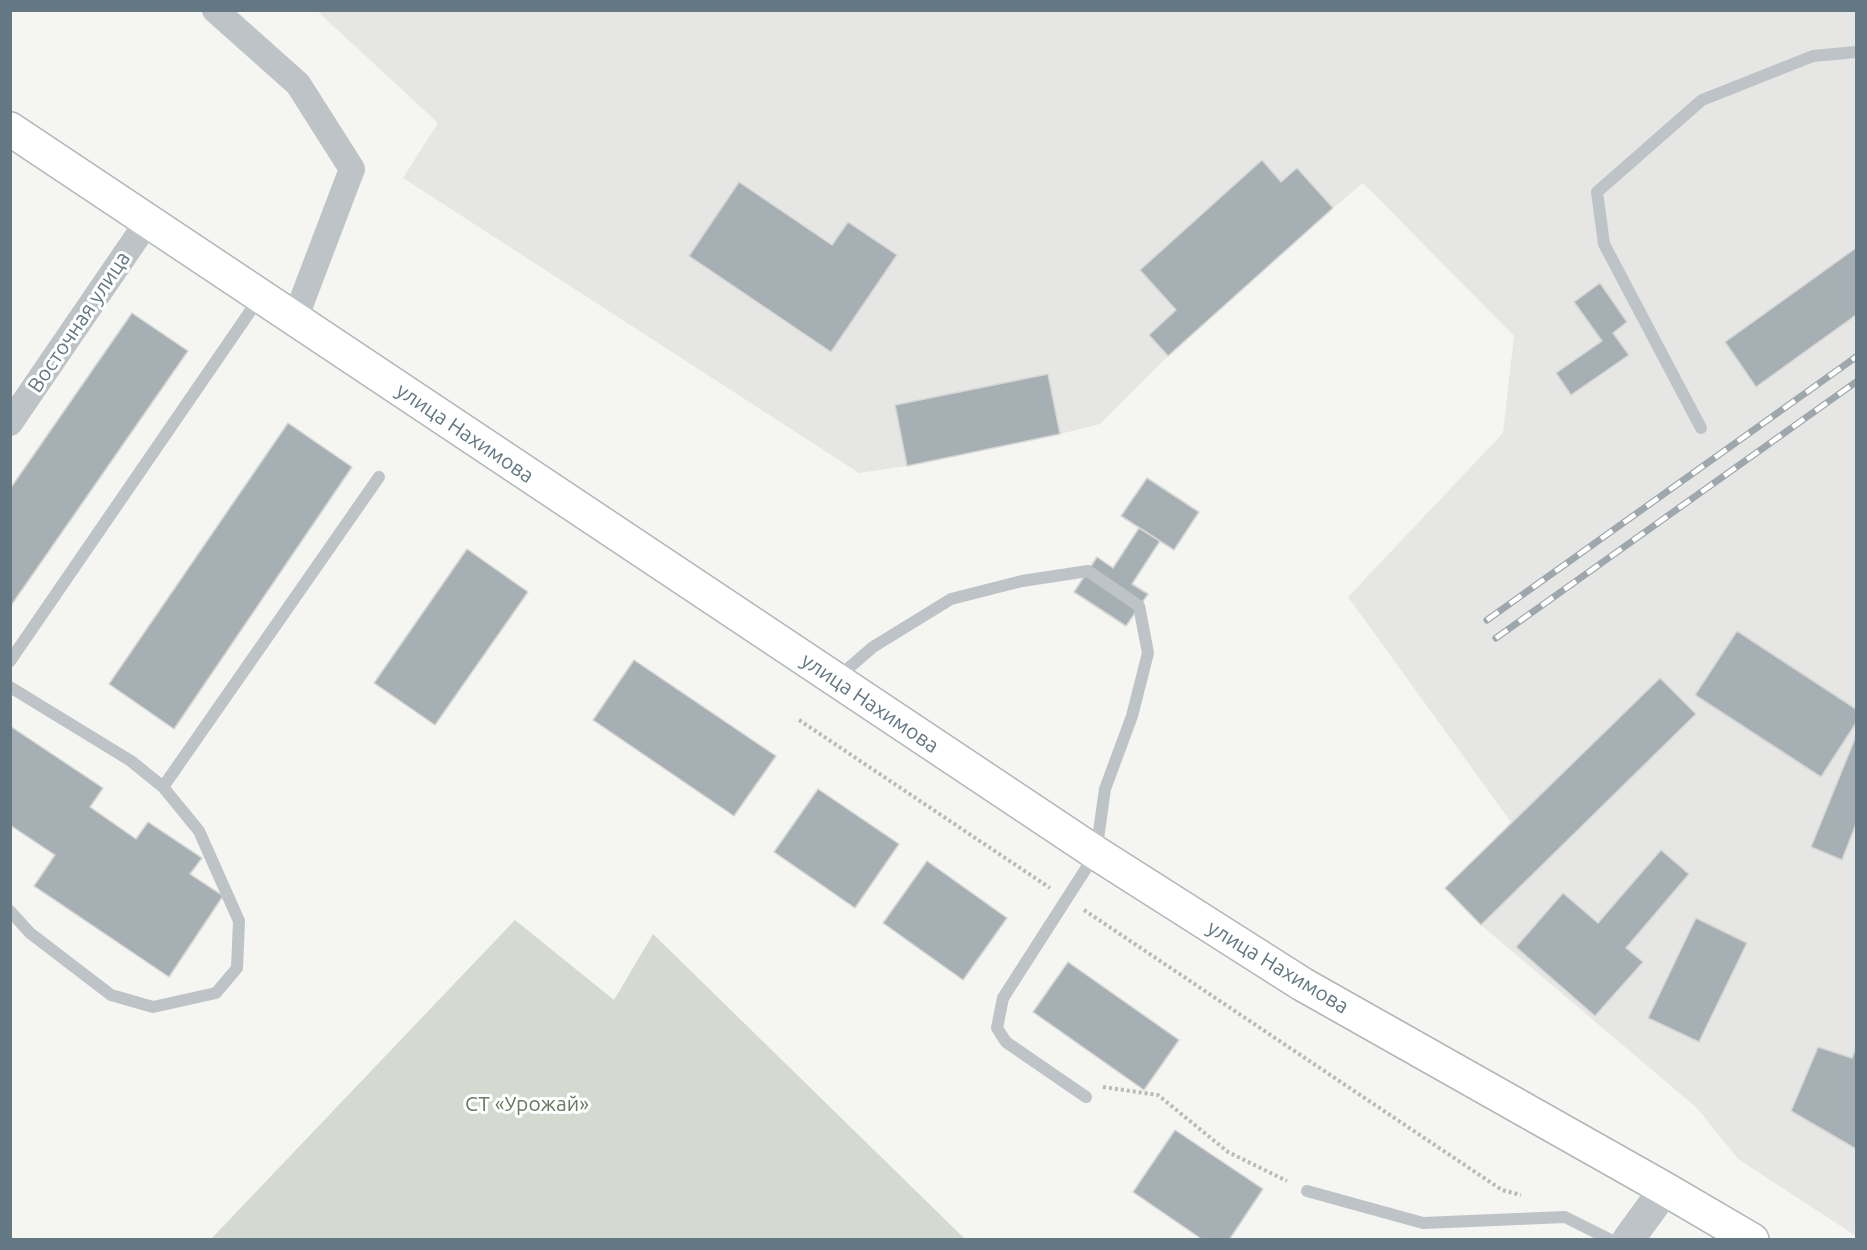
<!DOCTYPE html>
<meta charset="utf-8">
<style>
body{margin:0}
#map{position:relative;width:1867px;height:1250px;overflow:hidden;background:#f5f5f1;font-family:Ubuntu,sans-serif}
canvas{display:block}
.frame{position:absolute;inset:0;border:12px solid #637883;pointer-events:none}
</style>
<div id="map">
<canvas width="1867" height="1250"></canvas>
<div class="frame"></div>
</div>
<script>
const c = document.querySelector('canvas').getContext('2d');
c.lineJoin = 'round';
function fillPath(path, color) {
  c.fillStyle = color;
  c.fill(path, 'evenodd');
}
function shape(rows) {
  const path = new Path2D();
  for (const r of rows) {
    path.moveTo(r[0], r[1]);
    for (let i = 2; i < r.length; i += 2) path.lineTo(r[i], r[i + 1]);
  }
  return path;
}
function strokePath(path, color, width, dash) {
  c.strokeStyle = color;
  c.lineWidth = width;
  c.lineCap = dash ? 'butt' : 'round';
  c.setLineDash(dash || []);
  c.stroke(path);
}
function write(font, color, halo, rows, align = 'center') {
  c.font = font + ' Ubuntu,sans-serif';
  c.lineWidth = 6;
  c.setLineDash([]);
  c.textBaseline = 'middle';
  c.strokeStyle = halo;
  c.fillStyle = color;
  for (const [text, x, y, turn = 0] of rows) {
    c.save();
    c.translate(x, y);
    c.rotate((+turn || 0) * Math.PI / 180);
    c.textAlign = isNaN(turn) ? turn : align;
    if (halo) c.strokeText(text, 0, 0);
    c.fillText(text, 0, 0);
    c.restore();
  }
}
const built = shape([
 [317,11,1856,11,1856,1236,1738,1159,1697,1108,1481,925,1445,888,1511,822,1348,597,1503,433,1514,336,1363,183,1333,208,1168,356,1100,424,1060,434,907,466,859,473,403,178,438,123]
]);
const green = shape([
 [515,920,614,1000,653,934,965,1239,211,1239]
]);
const building = shape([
 [1262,160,1281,182,1297,168,1333,208,1168,356,1149,335,1176,310,1140,270,1262,160],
 [739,182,832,245,848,222,897,255,831,352,689,256,739,182],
 [1856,248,1856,315,1756,387,1725,342,1856,248],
 [1600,283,1627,322,1613,333,1629,355,1571,395,1556,373,1602,341,1574,302,1600,283],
 [132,313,188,351,10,607,10,489,132,313],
 [1048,374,1060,434,907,466,895,405,1048,374],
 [288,423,352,467,174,729,109,684,288,423],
 [1147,478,1199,512,1174,550,1121,516,1147,478],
 [1139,528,1160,541,1132,584,1148,594,1126,626,1074,592,1097,557,1113,568,1139,528],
 [467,549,528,592,435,725,374,683,467,549],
 [1737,631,1856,709,1856,723,1821,777,1695,695,1737,631],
 [634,660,776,756,734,816,593,720,634,660],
 [1660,678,1696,714,1481,925,1445,888,1660,678],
 [10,726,103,788,90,807,136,839,148,822,202,858,190,874,223,896,169,977,34,886,55,855,10,825,10,726],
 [1856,736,1856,824,1842,860,1811,847,1856,736],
 [818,789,899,844,855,908,774,852,818,789],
 [1661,850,1689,874,1626,948,1643,962,1595,1016,1516,947,1563,893,1598,923,1661,850],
 [927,861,1007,918,963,980,883,923,927,861],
 [1696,918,1747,943,1699,1042,1648,1018,1696,918],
 [1068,962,1179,1040,1144,1090,1033,1012,1068,962],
 [1818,1047,1852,1058,1856,1047,1856,1149,1791,1111,1818,1047],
 [1175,1130,1263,1189,1229,1240,1203,1240,1133,1192,1175,1130]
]);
const path = shape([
 [799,720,1050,888],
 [1084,910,1502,1190,1521,1195],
 [1103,1087,1158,1095,1228,1152,1287,1181]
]);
const service = shape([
 [1701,428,1604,244,1597,192,1702,100,1813,56,1856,52],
 [10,661,260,297],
 [836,679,873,647,951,599,1022,581,1088,571,1139,606,1148,653,1132,716,1105,789,1096,853,1003,998,997,1028,1006,1042,1086,1097],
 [10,687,131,761,163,787,199,831,239,921,237,968,216,993,153,1007,111,995,30,933,10,911],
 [163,787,379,477],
 [1307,1191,1423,1223,1565,1217,1611,1240]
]);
const minor = shape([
 [215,10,298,84,352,169,295,319],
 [10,423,148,221]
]);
const tertiary = shape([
 [1628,1240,1665,1189]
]);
const secondary = shape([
 [10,129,1096,853,1302,984,1665,1189,1752,1240]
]);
const rail = shape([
 [1487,620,1856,357],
 [1496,638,1856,382]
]);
const streetNames = [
 ["Восточная улица",79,322,-56],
 ["улица Нахимова",465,433,34],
 ["улица Нахимова",870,703,34],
 ["улица Нахимова",1278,967,31]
];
const parkNames = [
 ["СТ «Урожай»",527,1104]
];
fillPath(built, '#e6e6e5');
fillPath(green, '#d5dad0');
fillPath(building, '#a6b0b4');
strokePath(building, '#d6d6d4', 1.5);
strokePath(secondary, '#b0b7ba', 36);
strokePath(path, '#b7bbbd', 4, [3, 3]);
strokePath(service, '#bdc3c6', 12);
strokePath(minor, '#bdc3c6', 26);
strokePath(tertiary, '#bdc3c6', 32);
strokePath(secondary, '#fff', 33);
strokePath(rail, '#9ea7ab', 7);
strokePath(rail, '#fff', 4.5, [14]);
write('21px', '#637883', '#fff', streetNames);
write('21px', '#697a62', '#fff', parkNames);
</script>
